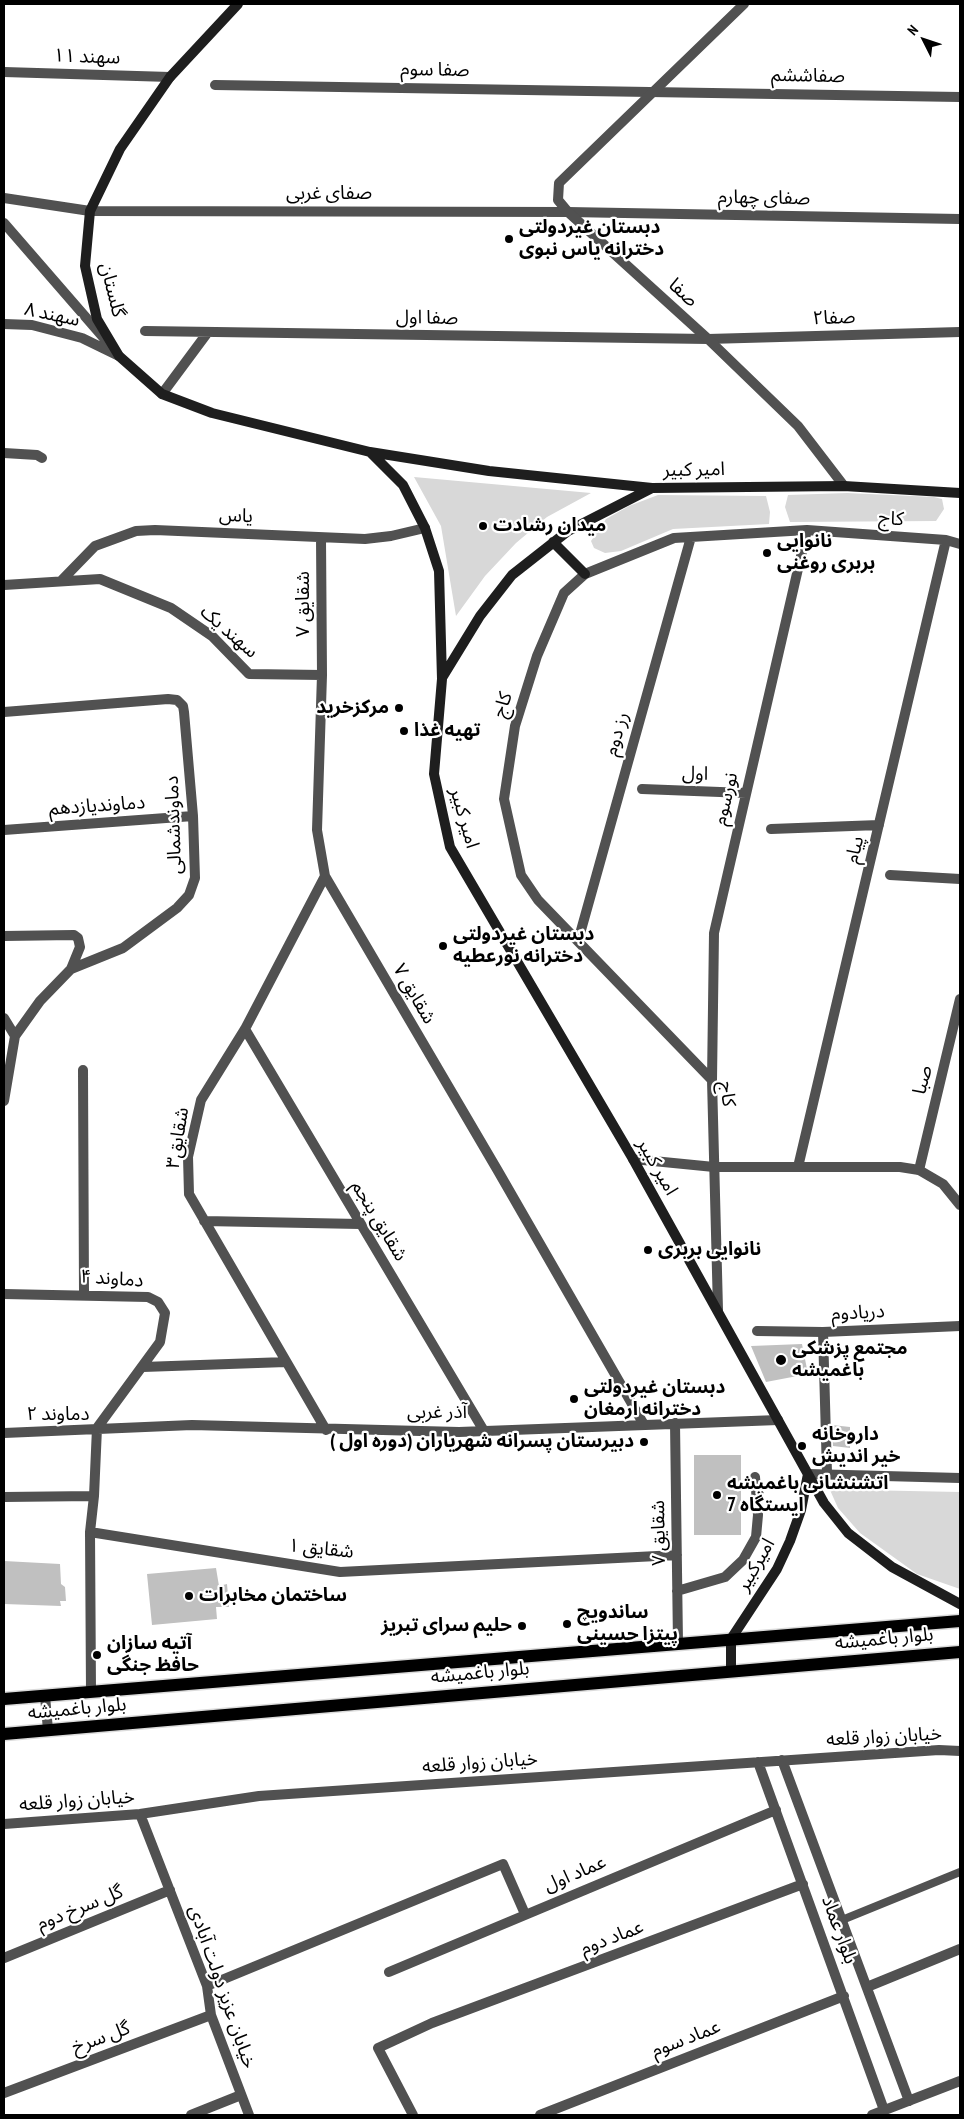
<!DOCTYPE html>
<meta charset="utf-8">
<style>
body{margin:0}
#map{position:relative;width:964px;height:2119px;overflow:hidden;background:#fff;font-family:"PT Sans Narrow",sans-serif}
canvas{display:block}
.frame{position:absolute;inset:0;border:5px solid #000;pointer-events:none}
.north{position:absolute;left:899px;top:15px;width:50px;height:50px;-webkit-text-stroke:4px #fff;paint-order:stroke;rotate:311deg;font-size:14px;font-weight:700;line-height:20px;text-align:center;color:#000}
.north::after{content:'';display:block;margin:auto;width:18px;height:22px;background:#000;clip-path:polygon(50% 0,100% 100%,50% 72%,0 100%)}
</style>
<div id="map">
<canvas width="964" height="2119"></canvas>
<div class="frame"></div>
<div class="north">N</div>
</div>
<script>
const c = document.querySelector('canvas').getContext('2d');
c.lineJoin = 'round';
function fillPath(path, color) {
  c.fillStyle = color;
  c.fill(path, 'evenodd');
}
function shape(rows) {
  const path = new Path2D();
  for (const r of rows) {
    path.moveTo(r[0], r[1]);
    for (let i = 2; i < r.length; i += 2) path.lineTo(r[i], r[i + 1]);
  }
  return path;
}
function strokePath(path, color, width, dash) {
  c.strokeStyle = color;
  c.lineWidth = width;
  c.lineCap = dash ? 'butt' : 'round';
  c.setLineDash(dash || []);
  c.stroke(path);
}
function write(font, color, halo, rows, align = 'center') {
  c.font = font + ' "PT Sans Narrow","Noto Sans Arabic",sans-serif';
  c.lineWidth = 4.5;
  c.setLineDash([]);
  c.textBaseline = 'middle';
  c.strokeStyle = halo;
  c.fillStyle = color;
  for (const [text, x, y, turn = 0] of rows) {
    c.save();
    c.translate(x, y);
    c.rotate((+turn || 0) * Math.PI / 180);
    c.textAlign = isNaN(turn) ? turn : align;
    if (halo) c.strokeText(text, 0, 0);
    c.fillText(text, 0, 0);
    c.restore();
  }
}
const green = shape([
 [414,477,591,493,547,517,516,543,485,576,456,616,441,526],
 [847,493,934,497,942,499,944,509,936,521,790,522,785,507,788,495],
 [658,495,766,496,770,512,769,524,673,529,621,551,605,553,594,548,591,541,606,519,629,506],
 [826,1481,859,1490,960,1492,960,1589,917,1574,860,1533,838,1508]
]);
const building = shape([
 [802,1344,808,1374,766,1382,751,1346],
 [832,1425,850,1427,850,1448,833,1446],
 [694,1455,741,1455,741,1535,694,1535],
 [4,1561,60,1564,61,1584,65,1587,66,1601,60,1601,61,1606,4,1604],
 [216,1568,219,1586,227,1584,229,1607,216,1607,217,1619,152,1625,147,1574]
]);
const service = shape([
 [842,1920,960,1872]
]);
const minor = shape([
 [4,72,170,77],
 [215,85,960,97],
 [4,198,90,211,568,212,960,219],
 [4,223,109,344],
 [4,324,32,325,82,338,119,356],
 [145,331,708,339,960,332],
 [162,394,208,332],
 [4,453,37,455,42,458],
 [321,538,322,675,317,830,325,876,498,1171,643,1423],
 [61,581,95,546,136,531,155,530,365,539,391,536,425,528],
 [4,585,100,579,171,608,212,636,249,674,322,675],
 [4,712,168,699,177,700,183,706,184,712,193,816,195,878,189,895,177,908,123,948,71,969,40,1001,15,1036,4,1101],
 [642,789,746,793],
 [771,829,879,825],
 [4,830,193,816],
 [890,875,960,879],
 [325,876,245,1029,201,1100,188,1157,189,1194,326,1430],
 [4,936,74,935,78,938,80,947,71,969],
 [578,941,691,537],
 [4,1018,15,1036],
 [245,1029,484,1431],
 [83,1070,84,1294],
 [712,1080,538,900,521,875,504,799,515,726,537,656,564,593,585,574,674,538,807,530,946,540,960,544],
 [798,1167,946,540],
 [919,1170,960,999],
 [204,1221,360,1224],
 [4,1294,148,1297,158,1302,165,1313,160,1342,97,1428],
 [718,1310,712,1080,714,933,807,530],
 [823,1332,827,1473],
 [143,1367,286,1362],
 [675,1423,678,1643],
 [4,1433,192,1425,459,1432,778,1420],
 [94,1496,97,1428],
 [4,1497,94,1496,90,1532,340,1572,677,1555],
 [90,1532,91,1692],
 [677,1591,725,1577,743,1560,756,1537,758,1515,755,1477],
 [45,1696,48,1730],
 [782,1760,909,2101],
 [758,1762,884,2110],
 [140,1814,207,1986,211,2015,249,2115],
 [4,1824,140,1814,259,1796,939,1750,960,1751],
 [4,1958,170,1890],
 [389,1972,776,1810],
 [207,1986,503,1864,525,1914],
 [867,1987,960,1949],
 [4,2093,211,2015],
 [191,2115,241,2095],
 [413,2115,378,2048,432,2023,803,1884],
 [540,2115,844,1996]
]);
const tertiary = shape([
 [744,4,559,183,558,200,568,212,708,339,798,426,844,486],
 [633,1159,714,1167,900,1167,919,1170,943,1184,960,1205],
 [757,1331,823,1332,960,1326],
 [808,1474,960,1478],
 [872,2115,960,2081]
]);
const secondary = shape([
 [238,4,170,77,120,149,90,211,85,266,97,319,119,356,162,394,212,413,370,452,489,471,652,488],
 [370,452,403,485,425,528,439,571,442,679,434,774,450,847,633,1159,824,1503,848,1533,892,1567,960,1604],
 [553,542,585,574],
 [442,678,480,616,512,575,568,531,652,488,844,486,960,493],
 [731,1670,731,1639,777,1569,790,1541,801,1510,808,1474]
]);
const primary = shape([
 [4,1699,960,1621],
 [4,1734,960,1652]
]);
const markers = [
 [509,239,5,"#000"],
 [483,526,5,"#000"],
 [767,553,5,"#000"],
 [399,708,5,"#000"],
 [404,731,5,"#000"],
 [443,946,5,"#000"],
 [648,1250,5,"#000"],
 [781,1360,6,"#000"],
 [574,1399,5,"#000"],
 [644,1442,5,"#000"],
 [802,1446,5,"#000"],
 [717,1495,5,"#000"],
 [189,1596,5,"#000"],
 [567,1624,5,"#000"],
 [522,1626,5,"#000"],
 [97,1655,5,"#000"]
];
const streetNames = [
 ["سهند ۱۱",87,57,2],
 ["صفا سوم",435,70,1],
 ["صفاششم",808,76,1],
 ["صفای غربی",329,194],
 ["صفای چهارم",764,198,1],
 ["گلستان",112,290,76],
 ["صفا",683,293,42],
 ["سهند ۸",52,315,12],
 ["صفا اول",427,318,1],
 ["صفا۲",834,318,-2],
 ["امیر کبیر",694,470,-1],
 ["یاس",236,516,3],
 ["کاج",891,519,4],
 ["شقایق ۷",304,604,-90],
 ["سهند یک",229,632,41],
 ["کاج",503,705,-73],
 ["رز دوم",617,734,-74],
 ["اول",695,774,2],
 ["نورسوم",726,799,-77],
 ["دماوندیازدهم",97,806,-4],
 ["امیر کبیر",464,818,74],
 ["دماوندشمالی",174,825,-92],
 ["پیام",855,850,-77],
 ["شقایق ۷",414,994,60],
 ["صبا",923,1080,-76],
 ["کاج",727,1094,83],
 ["شقایق۳",178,1138,-81],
 ["امیر کبیر",657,1167,60],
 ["شقایق پنجم",379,1221,59],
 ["دماوند ۴",112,1279,4],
 ["دریادوم",858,1313,-3],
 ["آذر غربی",437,1413],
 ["دماوند ۲",58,1415],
 ["شقایق ۷",659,1533,-91],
 ["شقایق ۱",321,1549,6],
 ["امیرکبیر",756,1565,-60],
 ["بلوار باغمیشه",884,1639,-5],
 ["بلوار باغمیشه",480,1673,-5],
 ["بلوار باغمیشه",77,1709,-5],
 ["خیابان زوار قلعه",884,1737,-3],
 ["خیابان زوار قلعه",480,1763,-4],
 ["خیابان زوار قلعه",77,1801,-4],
 ["عماد اول",575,1874,-23],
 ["گل سرخ دوم",80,1908,-22],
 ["بلوار عماد",839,1930,70],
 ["عماد دوم",612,1938,-21],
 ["خیابان عزیز دولت آبادی",222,1987,71],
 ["گل سرخ",101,2038,-20],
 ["عماد سوم",686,2039,-21]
];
const poiNames = [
 ["دبستان غیردولتی",519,228],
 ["دخترانه یاس نبوی",519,250],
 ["میدان رشادت",493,526],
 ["نانوایی",777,542],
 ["بربری روغنی",777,564],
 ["مرکزخرید",389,708,"right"],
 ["تهیه غذا",414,731],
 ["دبستان غیردولتی",453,935],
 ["دخترانه نورعطیه",453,957],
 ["نانوایی بربری",658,1250],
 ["مجتمع پزشکی",792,1349],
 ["باغمیشه",792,1371],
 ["دبستان غیردولتی",584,1388],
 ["دخترانه ارمغان",584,1410],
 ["داروخانه",812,1435],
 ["خیر اندیش",812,1457],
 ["دبیرستان پسرانه شهریاران (دوره اول )",634,1442,"right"],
 ["اتشنشانی باغمیشه",727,1484],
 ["ایستگاه 7",727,1506],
 ["ساختمان مخابرات",199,1596],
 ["ساندویچ",577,1613],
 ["پیتزا حسینی",577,1635],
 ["حلیم سرای تبریز",512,1626,"right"],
 ["آتیه سازان",107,1644],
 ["حافظ جنگی",107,1666]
];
fillPath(green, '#d8d8d8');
fillPath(building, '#c0c0c0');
strokePath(primary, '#dbdbdb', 15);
strokePath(service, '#515151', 8);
strokePath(minor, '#515151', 10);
strokePath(tertiary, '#515151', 10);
strokePath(secondary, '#1e1e1e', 10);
strokePath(primary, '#000', 12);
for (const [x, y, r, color] of markers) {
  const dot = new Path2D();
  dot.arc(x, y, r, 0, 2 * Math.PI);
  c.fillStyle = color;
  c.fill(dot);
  strokePath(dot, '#fff', 2);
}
write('19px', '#000', '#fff', streetNames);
write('bold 19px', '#000', '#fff', poiNames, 'left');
</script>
